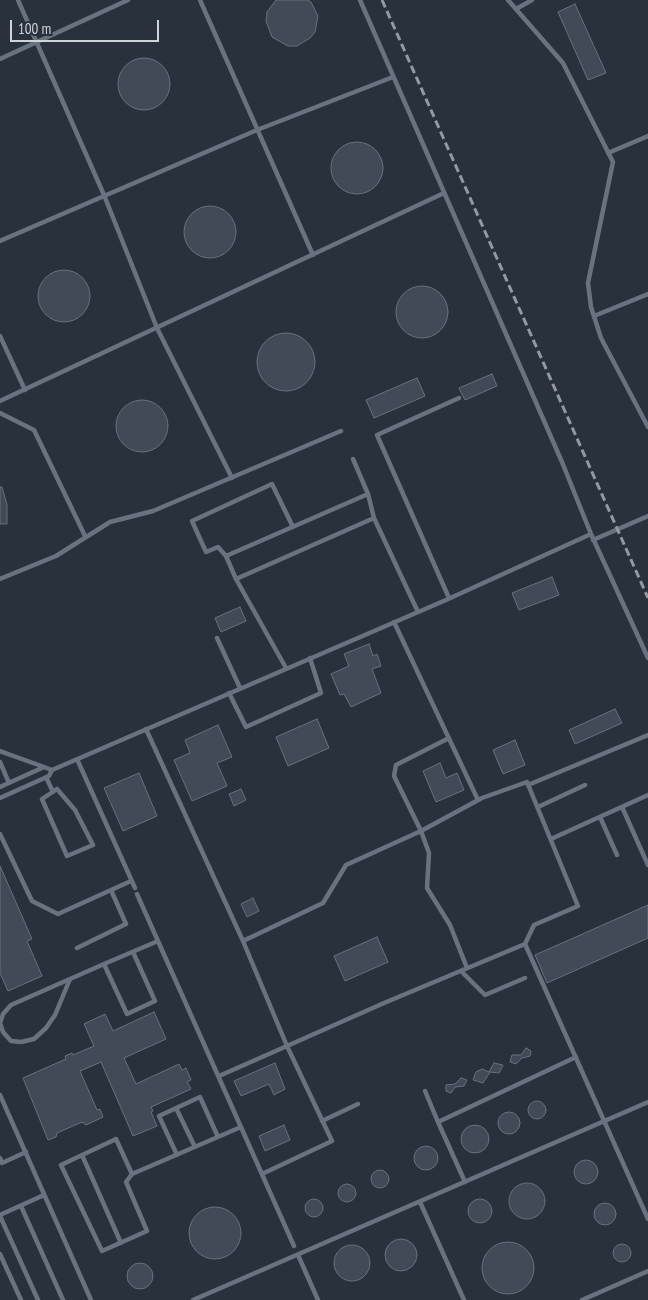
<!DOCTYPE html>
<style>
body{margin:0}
#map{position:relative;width:648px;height:1300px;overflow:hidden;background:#29313c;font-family:"PT Sans Narrow",sans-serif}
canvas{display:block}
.scale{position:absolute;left:10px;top:20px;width:149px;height:22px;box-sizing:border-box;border:2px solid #cfd4db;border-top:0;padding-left:6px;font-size:15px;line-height:18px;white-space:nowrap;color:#cfd4db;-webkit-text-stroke:4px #29313c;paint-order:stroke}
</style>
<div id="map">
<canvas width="648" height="1300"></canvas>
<div class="scale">100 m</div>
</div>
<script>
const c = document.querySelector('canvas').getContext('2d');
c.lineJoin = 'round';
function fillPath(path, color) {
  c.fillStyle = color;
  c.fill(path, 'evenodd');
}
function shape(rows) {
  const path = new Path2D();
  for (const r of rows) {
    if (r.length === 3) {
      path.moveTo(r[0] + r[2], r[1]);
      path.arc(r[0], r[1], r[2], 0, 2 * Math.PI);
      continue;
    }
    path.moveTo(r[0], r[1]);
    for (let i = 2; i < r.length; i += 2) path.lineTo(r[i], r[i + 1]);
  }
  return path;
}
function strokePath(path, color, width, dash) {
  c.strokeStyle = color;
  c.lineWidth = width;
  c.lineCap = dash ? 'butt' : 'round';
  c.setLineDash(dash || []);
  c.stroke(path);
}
const building = shape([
 [276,0,308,0,311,2,318,16,315,32,310,38,297,46,288,46,272,37,266,21,267,12,276,0],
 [575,4,606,73,588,80,558,12,575,4],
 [144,84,26],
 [357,168,26],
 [210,232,26],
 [64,296,26],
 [422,312,26],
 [286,362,29],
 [492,374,497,386,465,400,459,388,492,374],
 [417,378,425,396,374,418,366,400,417,378],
 [142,426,26],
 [0,487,2,487,7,505,7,524,0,524,0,487],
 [552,577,559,595,519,610,512,593,552,577],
 [240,607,246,621,221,632,215,618,240,607],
 [369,644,373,656,377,654,381,666,372,669,381,693,351,707,344,694,340,695,331,674,349,666,344,654,369,644],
 [615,709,622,723,575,744,569,730,615,709],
 [317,719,329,748,288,766,276,737,317,719],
 [218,725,232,757,217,763,227,786,192,801,174,760,190,753,185,740,218,725],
 [515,740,525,765,503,774,493,750,515,740],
 [440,763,446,778,457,773,464,790,436,802,423,771,440,763],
 [139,773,157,816,123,831,104,788,139,773],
 [241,789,246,800,234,806,229,794,241,789],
 [0,866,32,939,27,941,42,976,8,991,0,973,0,866],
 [253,898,259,911,247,917,241,904,253,898],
 [648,905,648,938,547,983,535,955,648,905],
 [377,937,388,962,345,981,334,956,377,937],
 [154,1012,166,1039,124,1058,136,1084,179,1064,182,1070,186,1068,191,1080,187,1082,191,1089,151,1107,153,1111,151,1112,157,1126,133,1136,101,1062,80,1071,97,1110,100,1109,103,1117,86,1125,82,1122,57,1133,56,1137,48,1140,23,1078,66,1059,65,1056,72,1053,73,1055,94,1046,84,1024,105,1014,113,1031,154,1012],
 [526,1048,531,1051,530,1056,522,1058,516,1064,510,1062,512,1055,521,1055,526,1048],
 [275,1063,285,1089,274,1095,269,1084,241,1096,234,1081,275,1063],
 [494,1063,503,1065,499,1073,490,1072,483,1083,473,1080,476,1072,482,1069,489,1072,494,1063],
 [461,1078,467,1080,464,1086,455,1087,451,1093,446,1091,446,1085,455,1084,461,1078],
 [537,1110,9],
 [509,1123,11],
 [284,1125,290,1140,265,1151,259,1136,284,1125],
 [475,1139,14],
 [426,1158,12],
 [586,1172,12],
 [380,1179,9],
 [527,1201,18],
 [347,1193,9],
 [314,1208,9],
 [480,1211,12],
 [605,1214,11],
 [215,1233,26],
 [401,1255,16],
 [508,1268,26],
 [622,1253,9],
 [352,1263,18],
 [140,1276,13]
]);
const service = shape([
 [18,0,104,195,157,328,232,478],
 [200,0,313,255],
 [360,0,562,462,591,534],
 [508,0,563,63,613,162,588,283,591,307,601,338,648,427],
 [516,9,532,0],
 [0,59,128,0],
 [608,153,648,136],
 [0,241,257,130,393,77],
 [594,316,648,294],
 [0,336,25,390],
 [0,401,444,193],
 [0,413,34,430,85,536],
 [353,459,368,494],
 [593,540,648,516],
 [226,556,218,547,206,552,192,521,272,484,293,527],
 [0,579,56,556,110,522,153,511,341,431],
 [236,579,226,556,368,494,374,518],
 [449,598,377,435,459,398],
 [394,622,478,800],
 [217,638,240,688],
 [286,668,236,579,374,518,418,612],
 [229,693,246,727,321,693,310,658],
 [146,729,243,941],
 [449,738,396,765,394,776,421,831,429,853,427,888,450,925,467,968],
 [0,751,44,767],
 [77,759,135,888],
 [0,762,9,783],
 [46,777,53,792],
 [528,785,648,735],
 [0,787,44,767,52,770,446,600,591,534,648,658],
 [57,789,75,810,93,845,67,856,42,799,57,789],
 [0,798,49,776,52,770],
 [538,807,585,785],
 [622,807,648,865],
 [600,817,617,855],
 [0,834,32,901,58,914,131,881],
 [551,839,648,795],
 [137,894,294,1246],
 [525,944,648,1219],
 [77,948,126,924,111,890],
 [104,964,127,1014,155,1001,133,952],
 [461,971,485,995,525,978],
 [70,979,55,1015,46,1028,34,1039,21,1042,11,1041,3,1032,0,1023,3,1014,11,1005,70,979,104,964,158,941],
 [219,1076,287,1046,384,1003,525,944,534,925,578,906,527,782,482,798,421,831,346,865,323,903,243,941,287,1046,332,1141,262,1174],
 [425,1091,438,1122],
 [0,1095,91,1300],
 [176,1108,195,1147],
 [322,1121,358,1104],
 [82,1155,121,1243],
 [177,1155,159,1116,200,1097,218,1137],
 [0,1158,2,1163,26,1152],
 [132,1174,126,1182,147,1231,102,1251,61,1165,116,1139,132,1174,241,1127],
 [465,1182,438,1122,576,1057],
 [420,1202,464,1300],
 [21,1206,63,1300],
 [0,1215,44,1195],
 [0,1216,38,1300],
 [0,1254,21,1300],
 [298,1255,318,1300],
 [193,1300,648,1102],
 [582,1300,648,1271]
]);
const rail = shape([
 [382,0,648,598]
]);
fillPath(building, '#424a57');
strokePath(building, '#68717e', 1);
strokePath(service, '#697380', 4.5);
strokePath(rail, '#9299a1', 3, [8, 4]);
</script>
